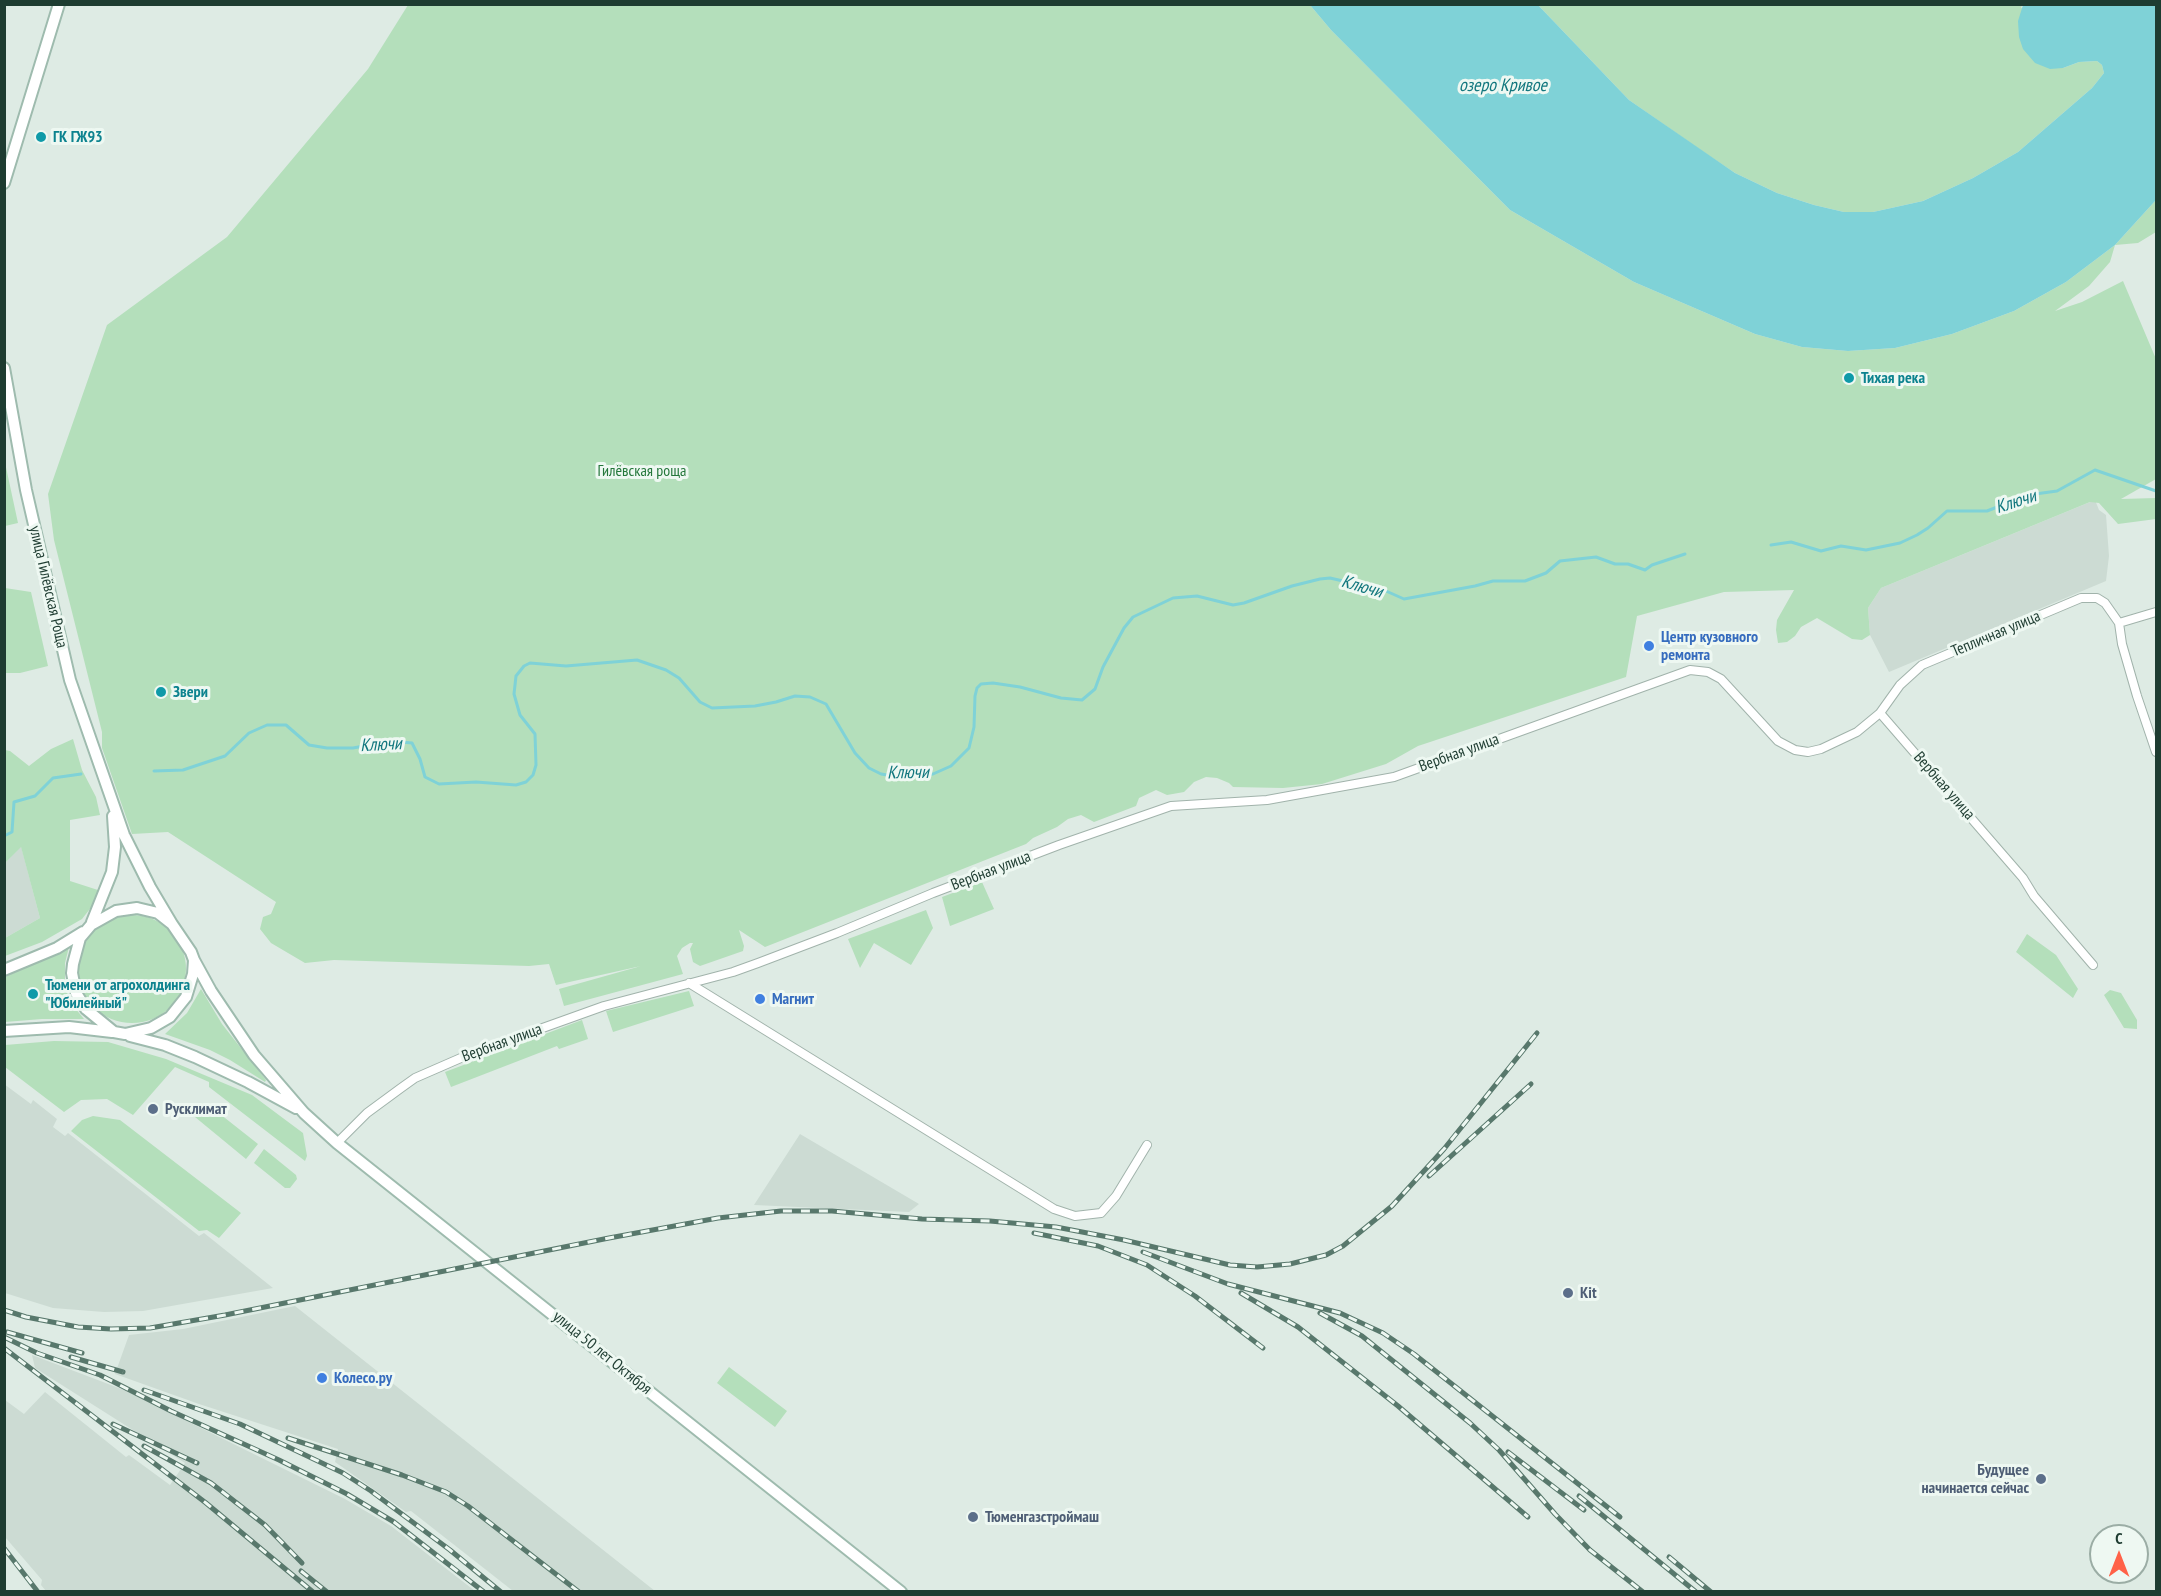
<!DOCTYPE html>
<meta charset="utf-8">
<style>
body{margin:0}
#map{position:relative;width:2161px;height:1596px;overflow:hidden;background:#deebe4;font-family:"PT Sans Narrow",sans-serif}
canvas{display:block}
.frame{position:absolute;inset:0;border:6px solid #1e3c31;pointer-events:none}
.north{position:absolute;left:2089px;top:1524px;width:60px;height:60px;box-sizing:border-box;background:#eef8f2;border:2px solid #9bada5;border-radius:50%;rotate:0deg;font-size:16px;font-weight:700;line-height:24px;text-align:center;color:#1e3c31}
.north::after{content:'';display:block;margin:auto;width:21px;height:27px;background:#ff6248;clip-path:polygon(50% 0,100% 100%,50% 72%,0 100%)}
</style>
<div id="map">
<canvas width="2161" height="1596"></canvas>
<div class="frame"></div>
<div class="north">С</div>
</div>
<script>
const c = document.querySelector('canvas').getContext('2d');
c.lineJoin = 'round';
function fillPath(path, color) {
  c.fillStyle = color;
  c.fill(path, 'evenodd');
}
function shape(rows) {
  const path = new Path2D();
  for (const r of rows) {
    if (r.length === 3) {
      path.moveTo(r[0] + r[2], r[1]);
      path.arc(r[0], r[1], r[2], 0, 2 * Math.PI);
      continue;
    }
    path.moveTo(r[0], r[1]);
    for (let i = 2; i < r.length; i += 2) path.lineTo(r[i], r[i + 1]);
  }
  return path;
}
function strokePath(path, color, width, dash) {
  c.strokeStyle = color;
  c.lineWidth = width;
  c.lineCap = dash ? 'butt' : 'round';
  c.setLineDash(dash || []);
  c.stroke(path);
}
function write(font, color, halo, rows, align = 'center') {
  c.font = font + ' "PT Sans Narrow",sans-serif';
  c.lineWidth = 6;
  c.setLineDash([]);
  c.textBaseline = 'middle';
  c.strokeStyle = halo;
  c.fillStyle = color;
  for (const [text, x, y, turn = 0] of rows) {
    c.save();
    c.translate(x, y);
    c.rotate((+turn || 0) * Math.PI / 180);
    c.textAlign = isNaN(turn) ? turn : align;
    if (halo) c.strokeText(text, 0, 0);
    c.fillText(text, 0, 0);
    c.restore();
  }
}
const built = shape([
 [2095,500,2099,510,2106,515,2109,556,2106,581,1889,672,1870,635,1868,608,1881,588],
 [21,846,40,918,5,938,4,864],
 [4,1084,31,1104,33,1100,57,1119,53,1127,65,1136,68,1133,199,1236,204,1233,273,1288,143,1311,104,1312,53,1308,5,1293],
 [800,1134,919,1204,909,1212,754,1205],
 [295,1306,655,1591,513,1591,411,1511,406,1512,335,1462,338,1449,199,1404,115,1374,129,1335,183,1329],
 [32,1355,124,1390,345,1499,391,1526,475,1591,46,1591,41,1585,42,1580,5,1537,5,1400,24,1414,45,1392,126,1457,129,1455,170,1485,185,1463,35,1368]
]);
const green = shape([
 [408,5,1310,5,1331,30,1510,210,1634,282,1755,334,1802,347,1848,351,1895,348,1952,334,2014,311,2066,282,2115,245,2156,200,2156,232,2138,243,2115,245,2110,262,2089,286,2055,311,2082,302,2123,281,2156,359,2156,479,2121,499,2156,498,2156,519,2118,524,2099,503,2090,502,1881,588,1868,608,1870,635,1862,640,1852,639,1817,618,1801,627,1795,636,1787,642,1778,643,1776,630,1777,620,1794,590,1724,592,1637,616,1626,677,1418,746,1386,764,1322,784,1283,788,1233,787,1229,783,1217,778,1206,777,1194,782,1184,792,1167,795,1156,790,1139,798,1136,806,1094,822,1081,815,1068,819,1057,827,1033,838,1026,844,765,947,739,930,744,946,743,951,700,966,693,962,690,949,693,943,690,943,682,948,677,956,683,974,564,1006,559,989,641,966,556,985,549,964,529,966,334,960,305,963,271,943,260,929,263,917,271,914,276,902,168,832,132,834,102,748,102,732,54,540,48,494,107,325,227,237,368,69],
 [1538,5,2023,5,2021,7,2063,68,2079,62,2097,61,2102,65,2104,73,2092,88,2018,152,1973,178,1923,201,1873,212,1844,212,1814,205,1777,193,1735,173,1702,151,1629,100],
 [4,458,18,523,5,526,4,526],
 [5,588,31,592,48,666,20,673,5,673],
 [73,739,82,770,96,797,100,815,70,820,70,881,101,891,93,905,82,919,42,942,5,956,5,938,40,918,21,847,4,864,5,750,10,751,29,766,51,749],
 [982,882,994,909,950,926,942,897],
 [926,910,933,928,911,965,874,943,860,968,848,939],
 [132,969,54],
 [2027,934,2056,955,2078,989,2073,998,2016,952],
 [69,947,65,963,65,981,75,1008,84,1019,42,1019,5,1022,5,977],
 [201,989,222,1024,266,1080,265,1082,230,1060,210,1050,165,1034,187,1013],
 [2110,990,2121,993,2137,1020,2137,1029,2124,1028,2104,995],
 [689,991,694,1006,613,1032,606,1011],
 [582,1020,588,1039,559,1049,557,1046,451,1087,445,1072],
 [54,1041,108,1042,166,1059,252,1095,303,1133,307,1156,305,1161,209,1087,209,1082,175,1067,133,1115,107,1099,81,1100,64,1112,5,1067,5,1045],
 [202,1103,206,1103,258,1144,246,1159,195,1117,194,1112],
 [93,1116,120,1120,241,1213,219,1238,207,1230,199,1231,71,1131,82,1120],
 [264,1149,296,1175,297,1179,290,1188,285,1188,254,1163],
 [729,1367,787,1411,775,1427,717,1383]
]);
const water = shape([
 [1310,5,1538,5,1629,100,1735,173,1777,193,1814,205,1844,212,1873,212,1923,201,1973,178,2018,152,2092,88,2104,73,2102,65,2097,61,2079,62,2063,68,2050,69,2035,63,2023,49,2019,37,2018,21,2023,5,2156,5,2156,200,2115,245,2066,282,2014,311,1952,334,1895,348,1848,351,1802,347,1755,334,1634,282,1510,210,1331,30]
]);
const stream = shape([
 [1771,545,1791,542,1821,551,1841,546,1866,550,1900,543,1917,535,1928,528,1947,511,1987,511,2028,495,2057,491,2095,470,2156,491],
 [154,771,183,770,225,756,249,733,267,725,286,725,309,745,327,748,353,748,391,741,412,743,420,759,425,777,439,784,476,782,516,785,526,782,533,775,536,765,535,734,520,715,514,694,516,676,524,666,530,663,566,666,637,660,666,670,679,678,700,702,712,708,755,706,776,702,795,696,810,697,826,704,855,753,869,768,881,774,900,777,933,774,951,766,969,748,974,727,975,696,977,688,981,684,993,683,1020,687,1061,698,1082,700,1095,689,1103,667,1124,628,1133,617,1173,598,1197,596,1233,605,1244,603,1292,586,1320,579,1330,578,1386,591,1404,599,1475,586,1493,581,1525,581,1546,573,1560,561,1596,557,1615,564,1628,564,1645,570,1652,565,1685,554],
 [4,836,12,832,14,802,35,796,53,778,81,774]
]);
const street = shape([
 [2119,623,2156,612],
 [1880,713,2023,878,2034,896,2093,965],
 [689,983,1054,1209,1075,1216,1101,1213,1116,1196,1147,1145],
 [337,1143,367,1113,401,1088,415,1078,470,1054,604,1006,733,972,758,963,837,933,933,893,1059,845,1171,806,1267,800,1394,777,1690,670,1708,672,1721,679,1778,741,1795,750,1808,752,1821,749,1857,732,1880,713,1900,685,1922,665,2081,598,2097,598,2105,603,2119,623,2122,644,2137,696,2156,752]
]);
const secondary = shape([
 [4,183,59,4],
 [4,368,26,490,70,680,124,835,150,887,172,924],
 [137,908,158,913,172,924,191,952,194,960,193,974,186,997,170,1017,151,1028,125,1034,114,1032,86,1009,76,993,72,973,73,964,80,938,91,925,116,911,137,908],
 [92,922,112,872,115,847,113,816],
 [194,960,211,991,254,1055,304,1113,337,1143,901,1592],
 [4,970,57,948,83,932],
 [4,1031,69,1027,112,1032],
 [130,1036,165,1045,195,1057,248,1082,296,1108]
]);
const rail = shape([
 [1429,1176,1531,1084],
 [1034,1233,1098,1246,1147,1265,1195,1296,1263,1348],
 [1143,1252,1228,1284,1340,1313,1383,1333,1414,1354,1620,1517],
 [1241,1293,1298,1327,1398,1406,1528,1517],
 [4,1310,26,1317,78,1327,111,1329,150,1328,225,1315,609,1238,718,1218,781,1211,832,1211,922,1219,990,1221,1056,1227,1124,1240,1230,1265,1257,1267,1290,1264,1326,1255,1343,1246,1392,1206,1444,1149,1537,1033],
 [1320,1313,1362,1336,1470,1423,1499,1450,1555,1514,1590,1550,1643,1592],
 [7,1332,82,1353],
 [4,1337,37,1353,100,1375,171,1411,279,1460,347,1494,394,1522,484,1592],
 [4,1348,206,1503,313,1592],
 [71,1357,123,1372],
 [144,1390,240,1424,343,1473,371,1491,450,1550,501,1592],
 [113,1424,197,1463],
 [288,1438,402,1475,446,1492,468,1506,579,1592],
 [144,1446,211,1483,265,1525,302,1563],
 [1508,1452,1584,1510],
 [1579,1496,1696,1592],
 [4,1548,38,1592],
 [1669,1557,1711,1592],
 [301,1571,327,1592]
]);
const markers = [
 [41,137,6,"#0f9aa8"],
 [1849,378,6,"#0f9aa8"],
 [1649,646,6,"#3f7fe0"],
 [161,692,6,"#0f9aa8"],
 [33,994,6,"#0f9aa8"],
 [760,999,6,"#3f7fe0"],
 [153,1109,6,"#5c6f8a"],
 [1568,1293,6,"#5c6f8a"],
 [322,1378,6,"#3f7fe0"],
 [2041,1479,6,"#5c6f8a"],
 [973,1517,6,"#5c6f8a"]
];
const cultureNames = [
 ["ГК ГЖ93",53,137],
 ["Тихая река",1861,378],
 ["Звери",173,692],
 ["Тюмени от агрохолдинга",45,985],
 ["\"Юбилейный\"",45,1003]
];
const parkNames = [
 ["Гилёвская роща",642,471]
];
const streetNames = [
 ["улица Гилёвская Роща",48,587,77],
 ["Тепличная улица",1996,634,-23],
 ["Вербная улица",1459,753,-20],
 ["Вербная улица",1944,786,49],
 ["Вербная улица",991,871,-21],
 ["Вербная улица",502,1043,-20],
 ["улица 50 лет Октября",602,1353,39]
];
const shopNames = [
 ["Центр кузовного",1661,637],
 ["ремонта",1661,655],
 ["Магнит",772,999],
 ["Колесо.ру",334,1378]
];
const serviceNames = [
 ["Русклимат",165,1109],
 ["Kit",1580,1293],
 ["Будущее",2029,1470,"right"],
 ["начинается сейчас",2029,1488,"right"],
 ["Тюменгазстроймаш",985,1517]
];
const waterNames = [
 ["озеро Кривое",1503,86],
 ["Ключи",2016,502,-18],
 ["Ключи",1362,587,16],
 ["Ключи",381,745,-3],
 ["Ключи",908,773,-1]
];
fillPath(built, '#ccdbd3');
fillPath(green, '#b4dfbb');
fillPath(water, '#7fd2d7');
strokePath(stream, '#7fd2d7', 3);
strokePath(street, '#a1b3ab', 10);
strokePath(secondary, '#9ebbae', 14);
strokePath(street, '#fff', 8);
strokePath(secondary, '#fff', 10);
strokePath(rail, '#58786c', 5);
strokePath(rail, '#eef8f2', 3, [9]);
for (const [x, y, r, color] of markers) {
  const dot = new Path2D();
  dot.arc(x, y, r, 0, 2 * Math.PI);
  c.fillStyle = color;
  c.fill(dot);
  strokePath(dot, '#eef8f2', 2);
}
write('bold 16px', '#0d838f', '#eef8f2', cultureNames, 'left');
write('16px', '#24773b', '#eef8f2', parkNames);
write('16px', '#1e3c31', '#eef8f2', streetNames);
write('bold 16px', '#366cbe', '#eef8f2', shopNames, 'left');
write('bold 16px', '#4e5e75', '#eef8f2', serviceNames, 'left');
write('italic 18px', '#12777e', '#eef8f2', waterNames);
</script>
